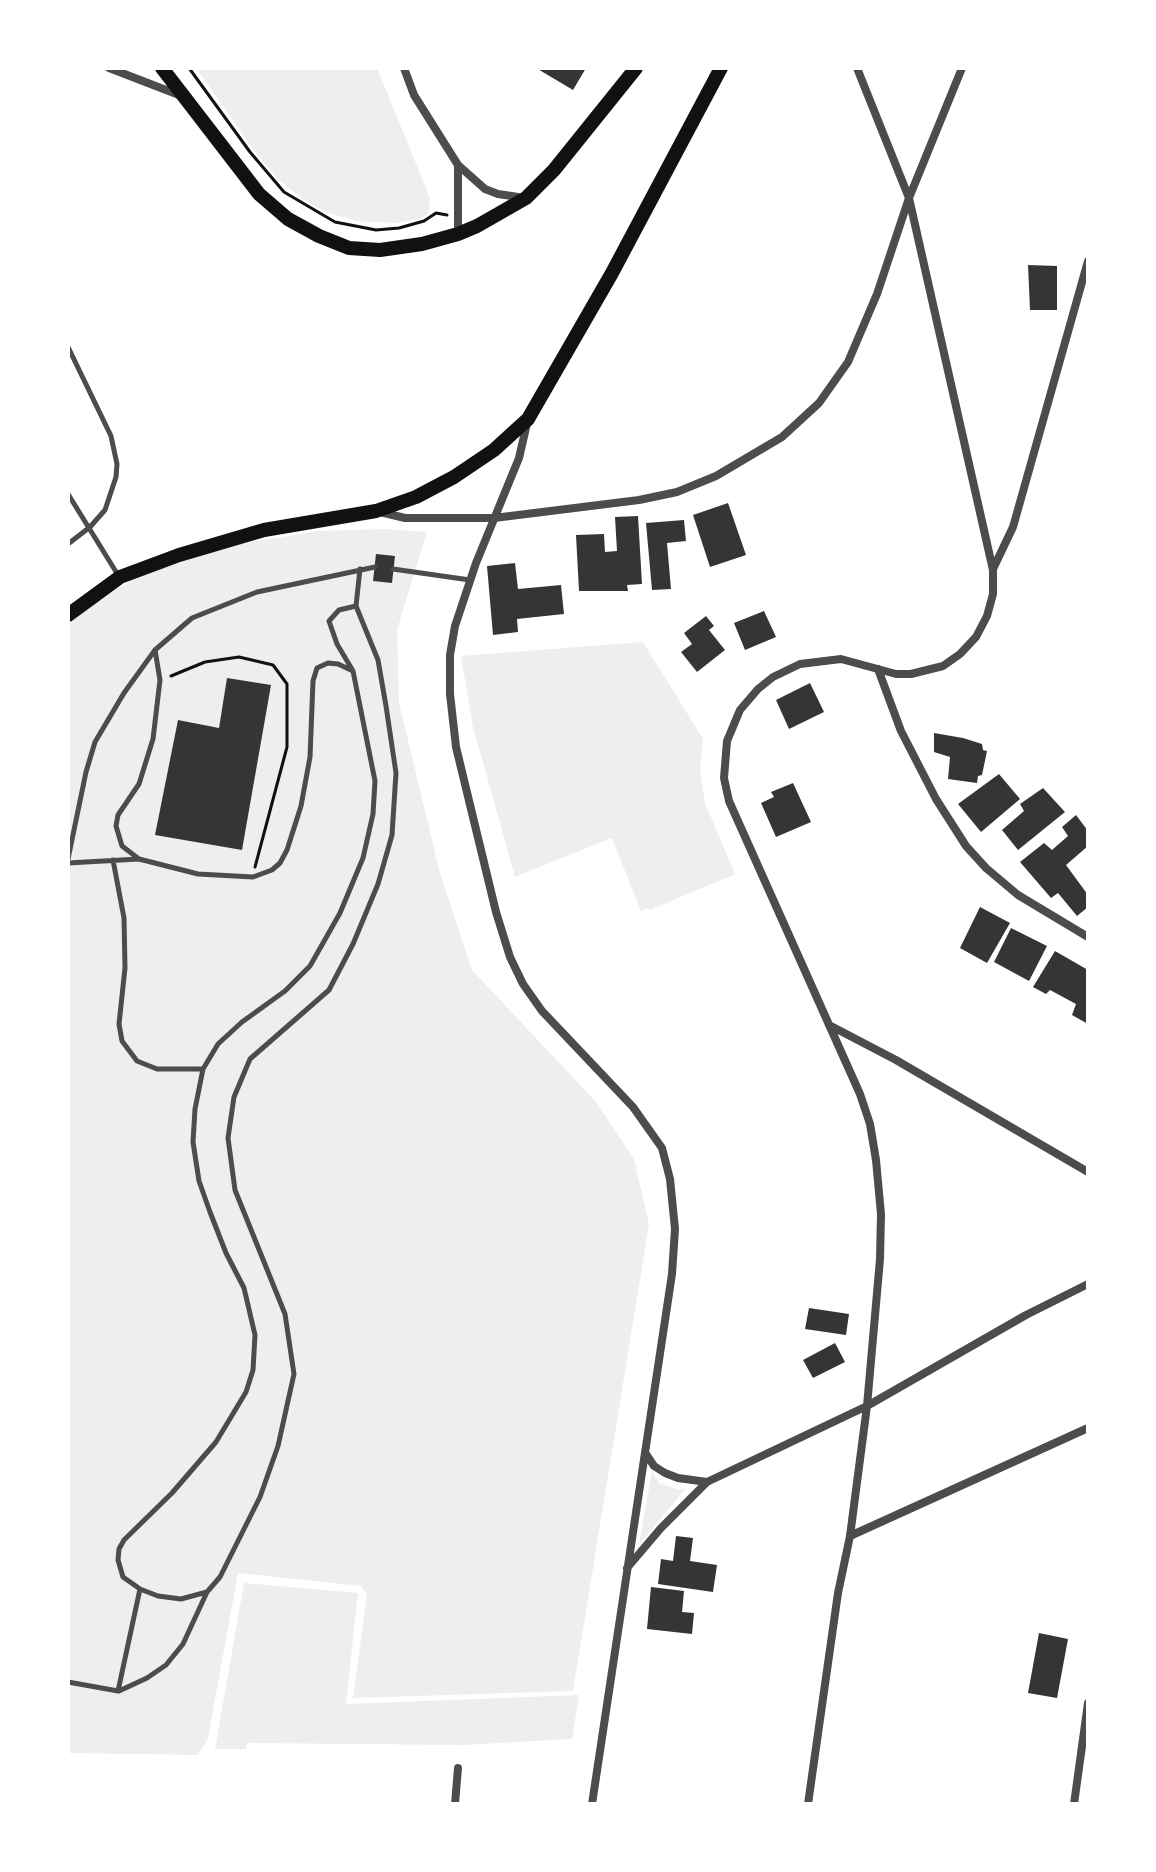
<!DOCTYPE html>
<style>
body{margin:0}
#map{position:relative;width:1156px;height:1872px;overflow:hidden;background:#fff;font-family:Overpass,sans-serif}
canvas{display:block}
.frame{position:absolute;inset:0;border:70px solid #fff;pointer-events:none}
</style>
<div id="map">
<canvas width="1156" height="1872"></canvas>
<div class="frame"></div>
</div>
<script>
const c = document.querySelector('canvas').getContext('2d');
c.lineJoin = 'round';
function fillPath(path, color) {
  c.fillStyle = color;
  c.fill(path, 'evenodd');
}
function shape(rows) {
  const path = new Path2D();
  for (const r of rows) {
    path.moveTo(r[0], r[1]);
    for (let i = 2; i < r.length; i += 2) path.lineTo(r[i], r[i + 1]);
  }
  return path;
}
function strokePath(path, color, width, dash) {
  c.strokeStyle = color;
  c.lineWidth = width;
  c.lineCap = dash ? 'butt' : 'round';
  c.setLineDash(dash || []);
  c.stroke(path);
}
const green = shape([
 [196,68,377,68,430,198,428,214,422,218,398,223,357,221,325,212,301,198,278,179,256,153],
 [385,529,427,532,397,630,399,703,440,873,472,970,596,1102,634,1159,649,1224,573,1691,353,1698,367,1595,361,1586,238,1573,208,1738,198,1755,68,1753,68,623,78,613,154,567,241,544,318,531],
 [643,642,703,739,700,770,705,803,735,874,650,910,648,908,641,911,612,838,515,877,473,727,461,656],
 [652,1471,659,1483,679,1490,686,1488,639,1545],
 [244,1583,358,1593,346,1704,579,1695,572,1739,464,1745,247,1743,246,1749,215,1749]
]);
const building = shape([
 [536,68,586,68,573,90],
 [1028,265,1057,266,1057,310,1030,310],
 [728,503,746,555,710,567,693,515],
 [638,516,642,584,627,585,628,591,579,591,576,535,604,534,605,552,617,551,615,517],
 [684,520,686,541,667,543,671,589,652,590,646,523],
 [376,554,395,556,392,583,373,581],
 [515,563,518,589,561,585,564,614,517,619,518,632,493,635,487,566],
 [764,611,776,637,745,650,734,623],
 [706,616,714,626,709,630,725,650,697,672,681,652,692,644,684,633],
 [227,678,271,685,242,850,155,835,178,720,219,728],
 [810,683,824,712,789,729,776,700],
 [934,733,963,738,982,744,983,750,987,751,982,775,978,776,977,783,948,779,950,757,934,752],
 [999,774,1020,799,981,832,958,804],
 [793,783,811,822,776,837,761,803,774,797,771,792],
 [1043,788,1065,812,1018,850,1002,830,1024,811,1020,804],
 [1076,815,1088,831,1088,846,1066,865,1088,895,1088,907,1077,916,1058,893,1051,898,1020,862,1044,843,1052,850,1068,836,1062,827],
 [980,907,1010,923,987,963,960,948],
 [1011,928,1047,946,1029,981,994,962],
 [1055,951,1088,970,1088,1024,1072,1015,1076,1004,1050,990,1046,994,1033,987],
 [809,1308,849,1314,846,1335,805,1329],
 [835,1343,845,1362,813,1378,803,1360],
 [676,1536,693,1538,690,1561,717,1565,713,1592,658,1584,661,1559,673,1561],
 [651,1587,684,1591,682,1612,694,1613,692,1634,647,1629],
 [1039,1633,1068,1639,1057,1698,1028,1693]
]);
const path = shape([
 [189,68,250,152,284,192,335,222,376,230,399,228,424,221,436,213,447,215],
 [171,676,205,662,239,657,273,665,287,684,287,747,255,867]
]);
const service = shape([
 [68,347,111,436,117,464,116,477,105,510,90,527,68,544],
 [68,494,118,575],
 [393,569,470,580],
 [356,606,360,569],
 [155,650,160,680,153,739,139,784,118,815,116,826,122,846,139,859,198,874,253,877,272,870,280,863,287,850,301,806,310,757,313,681,317,668,328,663,338,664,353,671,375,781,373,814,363,858,340,913,310,966,285,991,242,1022,218,1044,203,1069,195,1109,193,1142,199,1181,210,1212,226,1253,244,1288,255,1335,253,1370,246,1392,216,1442,172,1493,124,1540,119,1549,118,1560,123,1577,140,1589,158,1596,181,1599,207,1592,220,1577,260,1497,278,1446,294,1374,285,1314,235,1190,228,1138,234,1097,250,1059,329,990,353,944,378,884,392,835,396,773,386,706,378,660,356,606,339,610,329,621,337,644,353,671],
 [68,859,86,772,95,742,124,693,155,650,192,618,257,592,375,567],
 [113,860,124,918,125,968,119,1024,122,1041,137,1061,157,1069,203,1069],
 [68,863,139,859],
 [68,1682,118,1691,140,1589],
 [119,1691,147,1678,166,1665,183,1644,207,1592]
]);
const minor = shape([
 [109,68,179,95],
 [404,68,414,95,458,165,485,189,498,194,525,198],
 [458,166,458,234],
 [528,419,519,458,476,563,455,626,450,655,450,694,456,747,496,912,510,957,523,984,542,1011,633,1107,662,1148,670,1179,675,1229,672,1274,592,1804],
 [380,512,405,518,494,518,639,500,677,492,716,476,782,437,819,403,848,362,877,294,909,198,962,68],
 [993,569,1013,527,1088,261],
 [878,669,901,731,936,799,966,846,986,868,1018,895,1088,937],
 [829,1025,896,1060,1088,1172],
 [646,1454,654,1466,665,1473,678,1478,707,1482],
 [850,1536,1088,1428],
 [627,1568,661,1528,707,1482,867,1406,1026,1315,1088,1284],
 [455,1804,458,1768],
 [808,1804,838,1593,850,1536,867,1406,880,1259,881,1214,876,1160,870,1124,860,1094,729,801,724,778,727,741,740,710,758,689,773,677,800,664,841,659,896,674,911,674,943,666,960,654,976,637,987,616,993,594,993,570,909,198,857,68],
 [1074,1804,1088,1703]
]);
const secondary = shape([
 [68,615,120,577,179,555,264,530,376,511,416,497,454,477,494,450,528,419,612,273,721,68]
]);
const primary = shape([
 [162,68,259,194,288,219,319,236,349,248,380,250,422,244,458,234,477,226,526,198,554,170,636,68]
]);
fillPath(green, '#eee');
fillPath(building, '#353535');
strokePath(path, '#111', 3);
strokePath(service, '#4c4c4c', 5);
strokePath(minor, '#4c4c4c', 8);
strokePath(secondary, '#111', 14);
strokePath(primary, '#111', 14);
</script>
